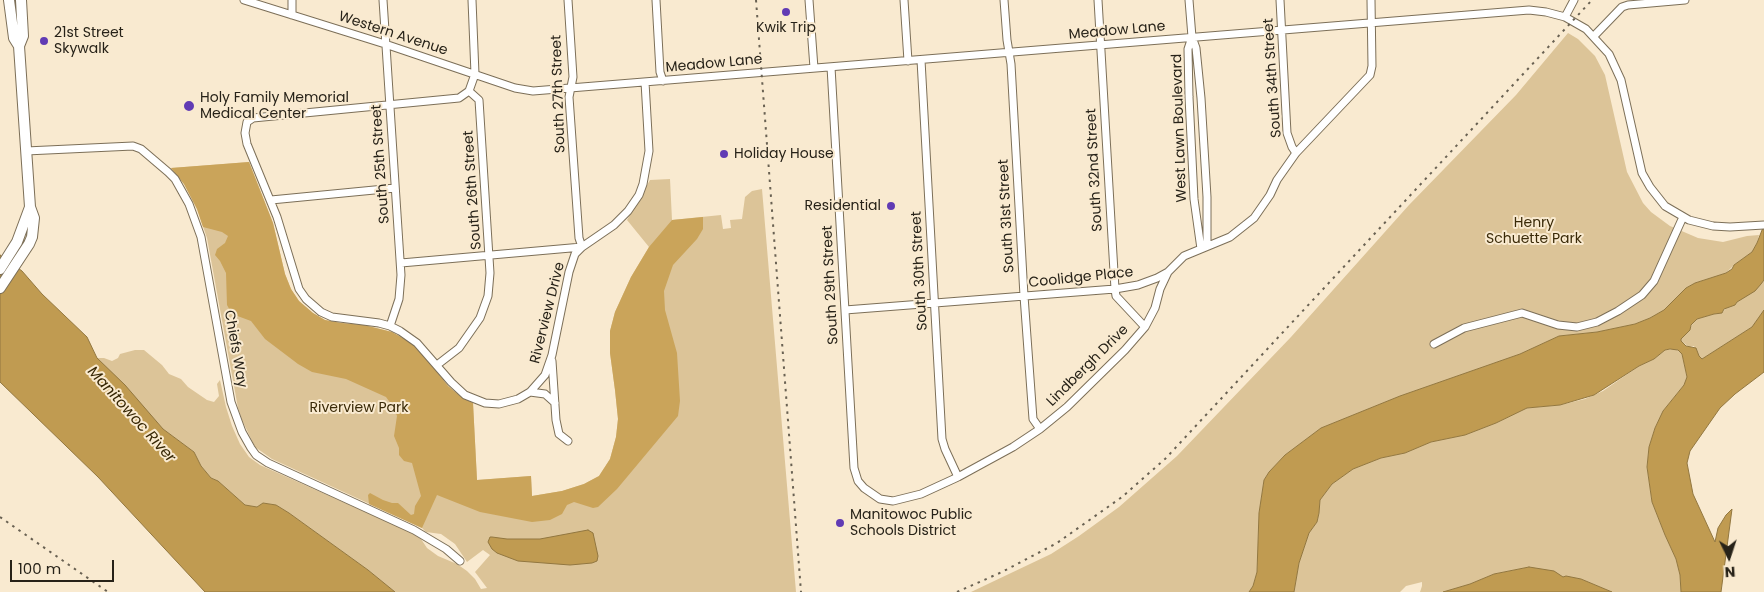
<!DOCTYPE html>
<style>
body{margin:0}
#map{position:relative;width:1764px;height:592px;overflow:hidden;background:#f9ead0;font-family:Poppins,sans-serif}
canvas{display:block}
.north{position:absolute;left:1704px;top:532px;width:50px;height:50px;-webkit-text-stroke:4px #f9ead0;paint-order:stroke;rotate:176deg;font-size:14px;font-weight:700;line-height:20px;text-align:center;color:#272218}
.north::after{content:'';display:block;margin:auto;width:18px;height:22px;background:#272218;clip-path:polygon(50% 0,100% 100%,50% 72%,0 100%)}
.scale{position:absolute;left:10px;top:560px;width:104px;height:22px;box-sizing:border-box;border:2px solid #272218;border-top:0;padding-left:6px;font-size:15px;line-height:18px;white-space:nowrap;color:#272218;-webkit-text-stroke:4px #f9ead0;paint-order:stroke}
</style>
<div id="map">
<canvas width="1764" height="592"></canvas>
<div class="north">N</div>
<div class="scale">100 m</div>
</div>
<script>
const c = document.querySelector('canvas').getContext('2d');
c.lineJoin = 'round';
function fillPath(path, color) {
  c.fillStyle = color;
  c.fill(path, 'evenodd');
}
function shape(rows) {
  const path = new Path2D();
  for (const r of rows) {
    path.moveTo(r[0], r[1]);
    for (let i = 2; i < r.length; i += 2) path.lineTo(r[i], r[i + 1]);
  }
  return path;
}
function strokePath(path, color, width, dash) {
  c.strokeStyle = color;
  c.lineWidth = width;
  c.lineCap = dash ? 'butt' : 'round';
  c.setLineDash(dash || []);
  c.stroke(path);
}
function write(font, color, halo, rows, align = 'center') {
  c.font = font + ' Poppins,sans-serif';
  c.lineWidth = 4;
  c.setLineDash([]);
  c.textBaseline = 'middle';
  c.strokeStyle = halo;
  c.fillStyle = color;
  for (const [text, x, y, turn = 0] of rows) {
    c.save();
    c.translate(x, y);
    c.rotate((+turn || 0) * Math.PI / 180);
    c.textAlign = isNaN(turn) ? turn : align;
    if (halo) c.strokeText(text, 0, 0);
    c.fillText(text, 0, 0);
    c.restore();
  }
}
const green = shape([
 [1568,33,1578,39,1595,56,1605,75,1627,172,1643,203,1651,212,1670,226,1698,238,1723,242,1747,236,1759,235,1757,243,1752,252,1734,265,1726,273,1695,283,1686,288,1664,310,1650,318,1635,324,1597,332,1559,336,1520,354,1400,396,1321,428,1285,455,1269,472,1264,480,1259,513,1257,572,1253,586,1249,592,971,592,1051,554,1079,536,1119,507,1177,456,1291,337,1409,205,1516,95],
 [249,162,273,223,285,274,291,289,299,301,313,313,325,320,341,323,364,325,392,332,420,350,448,386,460,396,473,403,477,480,531,476,532,496,562,491,584,484,599,476,610,459,616,437,618,419,615,390,610,353,610,331,615,312,631,277,649,247,627,220,650,180,670,179,672,220,721,215,723,229,731,228,730,220,742,219,745,197,752,191,762,189,796,592,395,592,368,570,289,513,276,505,263,503,257,507,245,505,218,481,211,478,201,466,194,452,163,429,97,358,104,358,112,361,118,358,120,354,135,350,144,350,162,365,169,374,181,379,188,387,207,400,214,402,219,396,217,384,220,380,226,407,232,426,240,444,249,457,260,465,408,531,421,539,427,548,438,556,457,564,467,571,475,579,481,589,487,588,475,572,490,555,483,550,467,562,455,544,441,534,426,532,422,528,272,459,255,447,242,420,238,408,207,238,197,209,184,184,171,168],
 [1764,280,1764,310,1752,327,1702,359,1699,357,1694,346,1689,347,1681,341,1681,339,1690,330,1691,326,1697,319,1714,314,1722,313,1727,307,1735,305,1737,302,1761,284],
 [1676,349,1682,354,1687,377,1687,381,1663,411,1655,428,1649,447,1647,467,1652,502,1665,535,1676,559,1680,575,1681,592,1612,592,1581,579,1563,577,1529,567,1494,574,1470,584,1443,592,1420,592,1422,586,1422,582,1406,586,1400,592,1294,592,1299,563,1309,533,1317,522,1319,513,1320,500,1332,484,1353,469,1381,458,1405,453,1431,442,1465,435,1496,423,1527,408,1560,405,1585,399,1603,391,1639,366,1654,359,1665,350]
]);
const forest = shape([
 [249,162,273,223,285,274,291,289,299,301,313,313,325,320,341,323,364,325,392,332,408,341,420,350,448,386,460,396,473,403,477,480,531,476,532,496,562,491,584,484,599,476,610,459,616,437,618,419,615,390,610,353,610,331,615,312,631,277,649,247,672,220,703,217,703,229,697,239,673,265,664,291,665,310,677,353,680,401,678,416,617,489,598,507,593,508,574,502,567,505,562,514,550,520,532,522,480,512,437,495,422,528,369,504,368,495,370,493,383,500,392,503,398,503,411,515,414,514,415,506,421,496,412,463,404,461,399,455,399,448,394,436,397,416,394,408,386,397,346,379,312,372,298,364,265,339,251,321,232,314,227,305,226,273,220,261,215,255,217,249,225,243,228,236,222,232,203,227,197,209,184,184,171,168]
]);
const water = shape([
 [1764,225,1764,280,1761,284,1755,291,1737,302,1735,305,1724,309,1722,313,1714,314,1697,319,1691,325,1690,330,1681,339,1681,341,1686,346,1696,348,1699,356,1702,359,1752,327,1764,310,1764,372,1735,394,1720,408,1690,451,1687,463,1693,494,1715,542,1718,528,1726,515,1732,509,1721,592,1681,592,1680,575,1676,559,1665,535,1652,502,1647,467,1649,447,1655,428,1663,411,1684,385,1687,377,1682,354,1678,350,1670,349,1665,350,1654,359,1639,366,1594,395,1560,405,1527,408,1496,423,1465,435,1431,442,1405,453,1381,458,1353,469,1332,484,1320,500,1319,513,1317,522,1309,533,1299,563,1294,592,1249,592,1253,586,1257,572,1259,513,1264,480,1269,472,1285,455,1321,428,1400,396,1520,354,1559,336,1597,332,1635,324,1650,318,1664,310,1686,288,1695,283,1726,273,1732,269,1734,265,1752,252,1757,243,1764,225],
 [0,255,22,271,42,294,87,337,97,358,125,385,163,429,194,452,201,466,211,478,218,481,245,505,257,507,263,503,276,505,289,513,368,570,395,592,205,592,98,477,0,382,0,255],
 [588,530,593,533,598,556,597,561,592,563,570,565,518,561,497,553,492,549,488,542,490,537,492,537,507,539,540,539,588,530],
 [1529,567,1554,571,1563,577,1566,576,1581,579,1612,592,1443,592,1470,584,1494,574,1529,567]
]);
const street = shape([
 [244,0,385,44,515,88,533,91,1529,10,1546,12,1565,17,1586,29,1609,54,1621,80,1642,173,1650,187,1665,206,1689,220,1713,226,1730,227,1764,225],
 [292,0,292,15],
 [383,0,401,275,399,299,390,326],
 [656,0,660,72,663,81],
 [809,0,814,68],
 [904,0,908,61],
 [1004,0,1007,40,1011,64,1024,296,1033,419,1040,429],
 [1098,0,1115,289,1116,296,1145,327],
 [1189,0,1192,37,1196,48,1201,98,1207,197,1207,246],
 [1280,0,1287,133,1292,147,1296,153],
 [1565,17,1574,0],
 [1594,36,1622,7,1628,5,1685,0],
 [1192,37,1188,49,1189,97,1194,199,1201,249],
 [921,60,942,439,945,449,958,477],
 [831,67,854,468,858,481,864,488,880,499,893,501,921,494,958,477,1013,447,1040,429,1067,407,1125,350,1145,327,1155,308,1160,289,1168,272,1184,256,1230,237,1254,218,1270,195,1277,180,1296,153,1370,75,1372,66,1371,0],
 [469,91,459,98,253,118,247,122,245,133,247,144,277,217,299,289,306,299,321,312,332,317,379,323,390,326,400,331,417,343,451,382,465,395,485,403,499,404,518,399,530,392,545,375,552,355,569,272,575,254,582,247,614,225,628,211,639,195,643,184,649,151,645,82],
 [26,151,133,146,141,149,168,172,175,179,189,204,201,237,231,402,242,432,251,448,256,455,268,463,414,530,446,549,460,561],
 [271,200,395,188],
 [401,263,582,247,579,238,569,97,573,77,568,0],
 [845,310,1115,289,1138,285,1157,278,1168,272],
 [1434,344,1464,328,1522,313,1558,325,1577,327,1597,322,1618,311,1642,295,1654,281,1683,217],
 [552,361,556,420,559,434,568,441],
 [437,365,459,348,480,318,488,296,490,273,479,100,469,91,475,74,472,0],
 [530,392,545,394,555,403]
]);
const secondary = shape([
 [19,46,23,36,21,0],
 [0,269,17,242,30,207],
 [0,288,29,244,32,237,34,218,30,207,19,46,14,38,9,0]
]);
const rail = shape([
 [756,0,801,592],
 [0,517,108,592],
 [957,592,1002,572,1057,543,1122,497,1165,459,1592,0]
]);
const markers = [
 [786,12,5,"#613bb4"],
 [44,41,5,"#613bb4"],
 [189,106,6,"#613bb4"],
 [724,154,5,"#613bb4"],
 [891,206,5,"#613bb4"],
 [840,523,5,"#613bb4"]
];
const poiNames = [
 ["Kwik Trip",786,28,"center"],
 ["21st Street",54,33],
 ["Skywalk",54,49],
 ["Holy Family Memorial",200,98],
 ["Medical Center",200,114],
 ["Holiday House",734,154],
 ["Residential",881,206,"right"],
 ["Manitowoc Public",850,515],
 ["Schools District",850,531]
];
const streetNames = [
 ["Meadow Lane",1117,31,-5],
 ["Western Avenue",393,34,18],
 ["Meadow Lane",714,64,-5],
 ["South 34th Street",1273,78,-94],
 ["South 27th Street",559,94,-92],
 ["West Lawn Boulevard",1180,128,-92],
 ["South 25th Street",381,164,-94],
 ["South 32nd Street",1095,170,-93],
 ["South 26th Street",473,190,-94],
 ["South 31st Street",1007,216,-93],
 ["South 30th Street",920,271,-93],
 ["Coolidge Place",1081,278,-6],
 ["South 29th Street",831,285,-93],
 ["Riverview Drive",548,313,-76],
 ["Chiefs Way",235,349,80],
 ["Lindbergh Drive",1088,366,-45]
];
const parkNames = [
 ["Henry",1534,223],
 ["Schuette Park",1534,239],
 ["Riverview Park",359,408]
];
const waterNames = [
 ["Manitowoc River",131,415,48]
];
fillPath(green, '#dcc498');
fillPath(forest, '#caa45a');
fillPath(water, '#c09b51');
strokePath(water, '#927740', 1);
strokePath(street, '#7c6f58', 9);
strokePath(secondary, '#7c6f58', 12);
strokePath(street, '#fff', 7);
strokePath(secondary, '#fff', 10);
strokePath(rail, '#696152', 2, [2.5, 5]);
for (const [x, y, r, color] of markers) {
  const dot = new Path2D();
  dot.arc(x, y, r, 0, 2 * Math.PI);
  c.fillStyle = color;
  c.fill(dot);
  strokePath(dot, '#f9ead0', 2);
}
write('14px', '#272218', '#f9ead0', poiNames, 'left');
write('14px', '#272218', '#f9ead0', streetNames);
write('14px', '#3a2a08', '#f9ead0', parkNames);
write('italic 15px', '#362604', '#f9ead0', waterNames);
</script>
